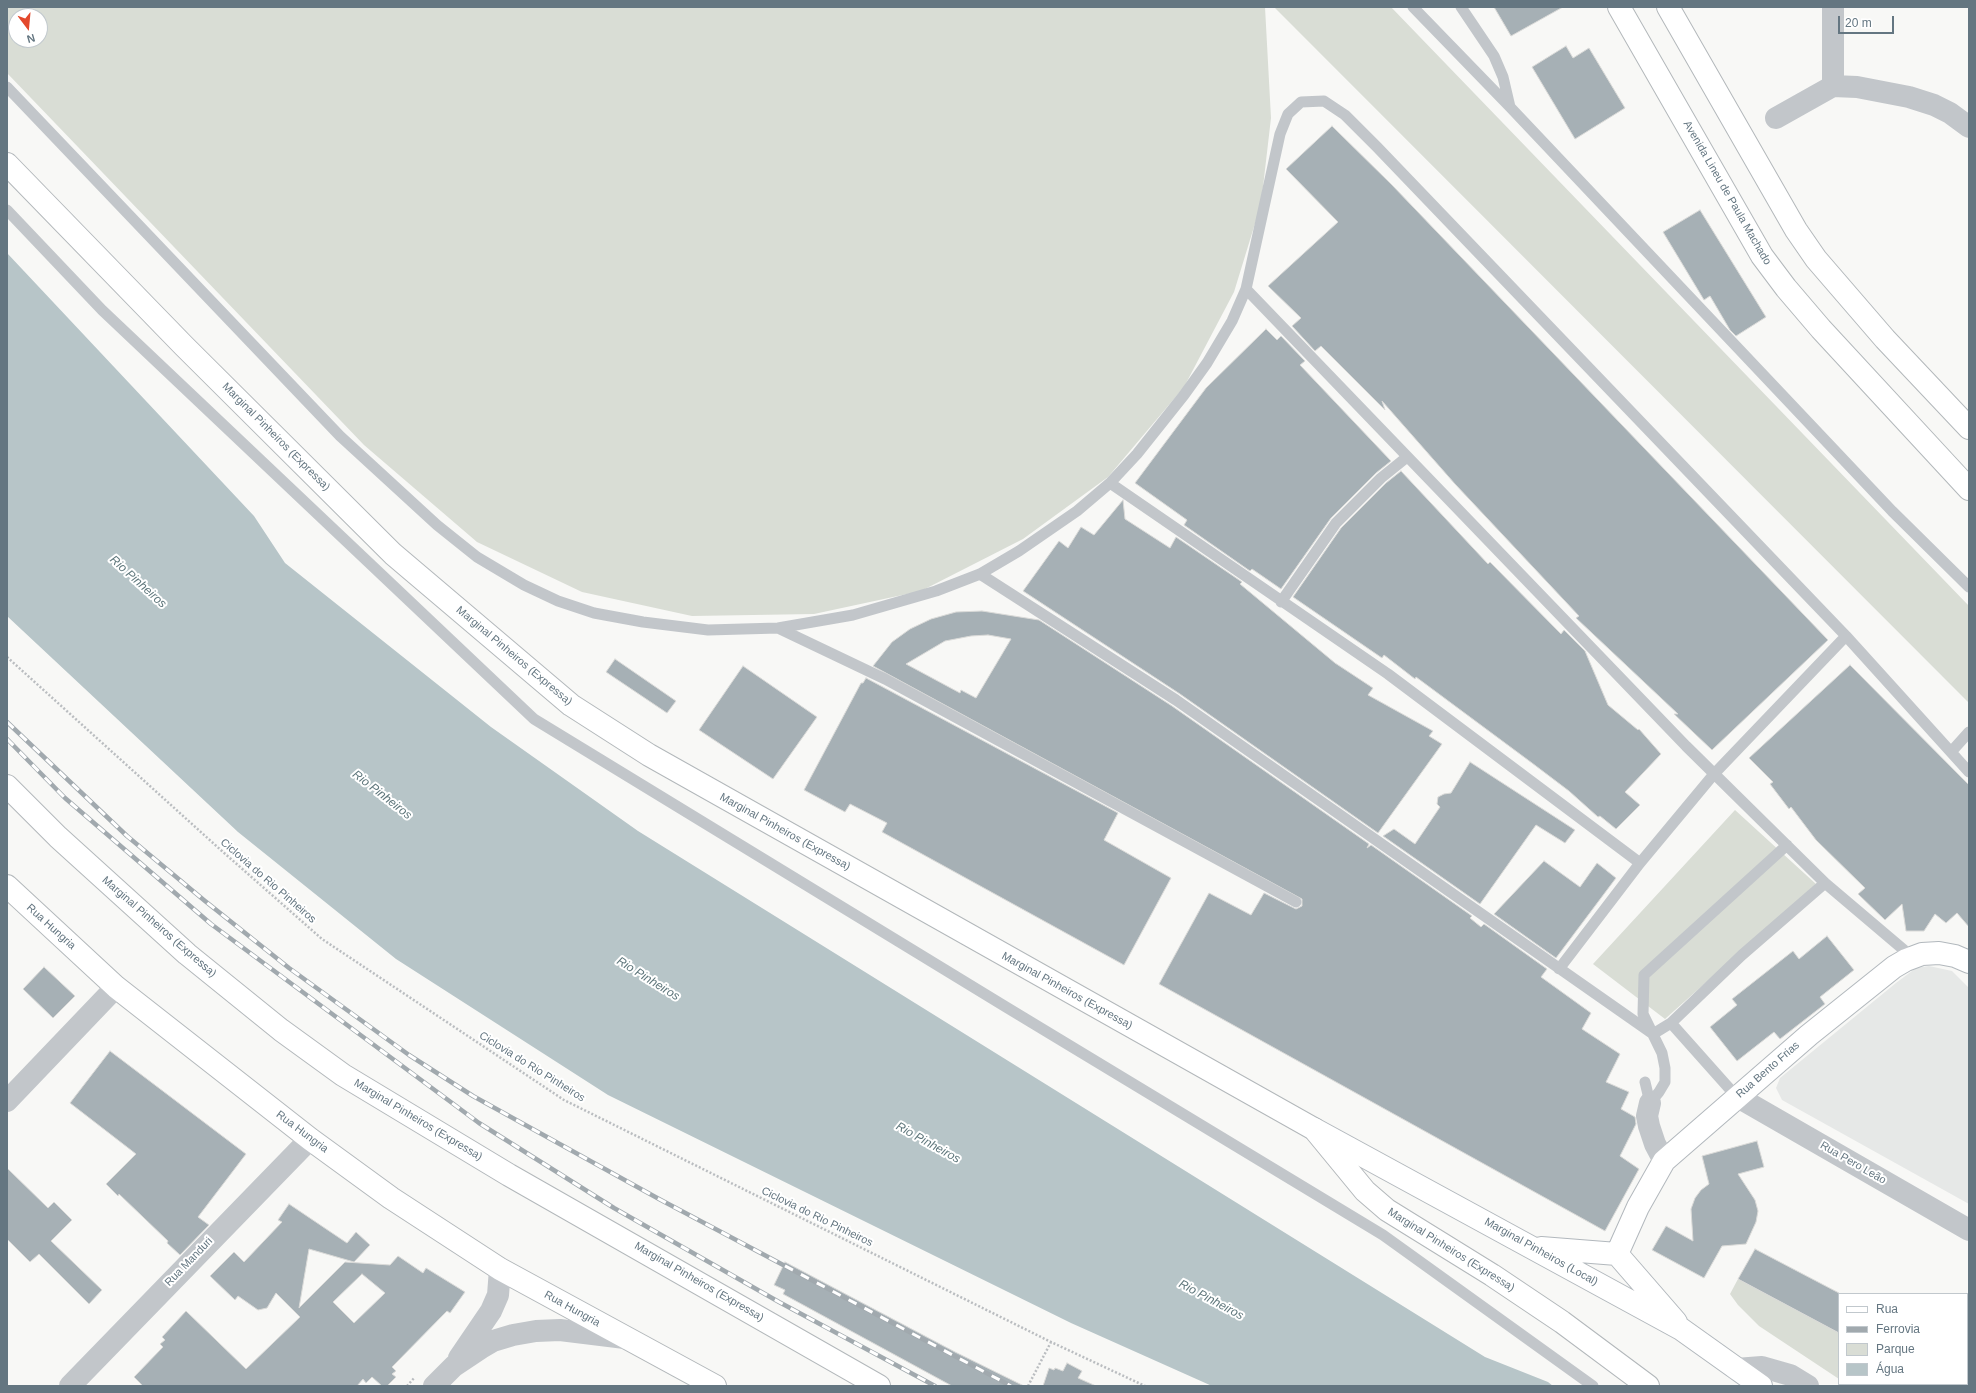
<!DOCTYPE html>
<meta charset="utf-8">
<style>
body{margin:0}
#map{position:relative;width:1976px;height:1393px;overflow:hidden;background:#f8f8f6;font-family:Arial,sans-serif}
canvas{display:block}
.frame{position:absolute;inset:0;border:8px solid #647681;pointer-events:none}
.legend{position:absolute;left:1838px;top:1293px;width:130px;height:92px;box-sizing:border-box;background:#fff;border:1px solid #c1c8cd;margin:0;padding:5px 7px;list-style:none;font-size:12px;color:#647681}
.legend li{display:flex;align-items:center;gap:8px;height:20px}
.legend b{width:20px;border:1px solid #c1c8cd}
.north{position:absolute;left:8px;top:8px;width:40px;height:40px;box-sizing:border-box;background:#fff;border:1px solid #c1c8cd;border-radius:50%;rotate:164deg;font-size:11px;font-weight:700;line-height:16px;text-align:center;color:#647681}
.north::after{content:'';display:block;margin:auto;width:14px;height:18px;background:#e3482c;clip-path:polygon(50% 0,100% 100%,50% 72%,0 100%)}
.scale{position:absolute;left:1838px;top:16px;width:56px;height:18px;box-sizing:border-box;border:2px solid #647681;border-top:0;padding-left:5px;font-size:12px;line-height:14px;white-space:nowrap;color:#647681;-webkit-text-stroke:3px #fff;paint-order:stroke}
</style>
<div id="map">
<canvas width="1976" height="1393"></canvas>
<div class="frame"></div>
<ul class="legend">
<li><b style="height:5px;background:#fff"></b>Rua</li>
<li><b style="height:5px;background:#a1a9ae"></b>Ferrovia</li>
<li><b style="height:11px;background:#d9ddd5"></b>Parque</li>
<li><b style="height:11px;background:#b7c5c8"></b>Água</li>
</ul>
<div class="north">N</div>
<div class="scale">20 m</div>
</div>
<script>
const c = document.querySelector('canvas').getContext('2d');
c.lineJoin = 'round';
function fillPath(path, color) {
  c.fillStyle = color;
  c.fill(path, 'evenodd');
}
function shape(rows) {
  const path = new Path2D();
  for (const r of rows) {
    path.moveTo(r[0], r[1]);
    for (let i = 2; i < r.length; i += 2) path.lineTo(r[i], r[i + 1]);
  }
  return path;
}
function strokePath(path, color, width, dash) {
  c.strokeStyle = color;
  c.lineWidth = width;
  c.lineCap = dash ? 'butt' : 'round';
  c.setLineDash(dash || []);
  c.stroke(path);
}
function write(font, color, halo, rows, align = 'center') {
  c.font = font + ' Arial,sans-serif';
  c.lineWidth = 4;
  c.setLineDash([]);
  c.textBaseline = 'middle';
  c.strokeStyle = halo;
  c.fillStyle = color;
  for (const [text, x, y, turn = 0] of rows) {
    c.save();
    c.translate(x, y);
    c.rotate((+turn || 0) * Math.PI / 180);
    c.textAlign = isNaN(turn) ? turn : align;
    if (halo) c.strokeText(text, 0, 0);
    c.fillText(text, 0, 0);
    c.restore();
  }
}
const built = shape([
 [1929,966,1952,971,1969,988,1969,1204,1782,1100,1776,1088,1780,1078,1896,983,1916,968]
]);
const green = shape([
 [7,7,1265,7,1271,118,1261,204,1234,292,1184,387,1108,477,1023,539,921,591,814,614,692,616,582,592,477,542,364,445,7,73],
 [16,16,40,16,40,40,16,40],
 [1274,7,1391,7,1969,606,1969,703],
 [1735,810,1816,884,1665,1019,1593,964],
 [1738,1279,1839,1333,1839,1379,1759,1326,1738,1305,1730,1294],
 [1847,1384,1953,1384,1951,1386,1850,1386]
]);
const water = shape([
 [7,253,254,516,285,563,491,727,638,831,1485,1357,1548,1382,1553,1386,1212,1386,1071,1323,608,1095,396,959,238,832,7,616]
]);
const building = shape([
 [1494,7,1563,7,1511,36,1494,7],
 [1566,46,1573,58,1589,48,1625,108,1575,139,1532,67,1566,46],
 [1332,126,1392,185,1828,640,1712,750,1674,714,1678,714,1576,618,1579,616,1455,484,1382,401,1385,410,1321,346,1315,351,1292,326,1301,318,1268,286,1338,222,1286,169,1332,126],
 [1700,210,1766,317,1736,336,1730,330,1710,296,1704,300,1663,232,1700,210],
 [1266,329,1277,340,1281,336,1305,361,1300,365,1391,461,1376,473,1331,518,1281,589,1252,569,1250,571,1184,525,1187,520,1135,483,1206,388,1266,329],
 [1401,471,1488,564,1490,562,1561,634,1564,630,1585,651,1608,705,1638,730,1639,729,1661,754,1625,792,1640,805,1616,829,1600,816,1598,817,1569,791,1532,763,1416,677,1415,679,1384,655,1382,658,1293,597,1341,528,1386,483,1401,471],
 [1123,500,1125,519,1170,548,1176,537,1242,582,1240,584,1335,663,1373,688,1368,695,1433,731,1429,736,1442,744,1378,833,1180,694,1023,591,1059,541,1068,548,1081,527,1094,535,1123,500],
 [982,611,1039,620,1172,706,1369,844,1367,848,1371,845,1472,916,1470,918,1481,927,1484,924,1547,969,1541,977,1591,1013,1582,1029,1620,1054,1606,1082,1629,1092,1621,1109,1635,1117,1636,1124,1620,1156,1639,1169,1605,1231,1159,984,1209,893,1251,915,1264,893,1296,909,1302,906,1302,899,873,666,892,642,910,629,931,619,956,612,982,611],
 [988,635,1011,639,976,698,961,690,960,693,906,664,945,641,971,636,988,635],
 [615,659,676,701,667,713,606,672,615,659],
 [1850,665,1969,785,1969,927,1957,913,1946,923,1935,914,1924,931,1906,931,1902,904,1885,920,1858,894,1865,888,1816,840,1791,807,1789,809,1770,784,1773,782,1749,758,1850,665],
 [743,666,817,717,773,779,699,730,743,666],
 [866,678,1118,813,1104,840,1171,878,1124,965,882,832,887,823,850,804,845,812,804,790,861,683,863,683,866,678],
 [1470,762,1575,830,1565,843,1536,825,1480,904,1383,836,1394,829,1415,844,1440,807,1437,804,1438,797,1444,794,1451,793,1470,762],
 [1544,861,1580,887,1597,863,1616,878,1556,958,1494,914,1544,861],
 [1827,936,1854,970,1820,997,1825,1004,1780,1039,1774,1032,1737,1061,1710,1027,1737,1005,1732,999,1793,951,1799,959,1827,936],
 [44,967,75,996,53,1018,23,989,44,967],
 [110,1051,246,1154,198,1217,209,1225,180,1255,167,1243,168,1241,119,1194,118,1196,106,1184,136,1154,70,1103,110,1051],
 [1757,1141,1764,1167,1738,1174,1755,1200,1758,1211,1756,1222,1746,1244,1722,1246,1704,1278,1652,1250,1666,1226,1693,1241,1691,1209,1695,1198,1701,1190,1709,1184,1702,1156,1757,1141],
 [7,1168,48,1208,54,1202,72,1220,51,1241,102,1290,89,1304,39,1254,30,1262,7,1239,7,1168],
 [289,1204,347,1243,356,1232,370,1245,354,1262,309,1249,299,1308,345,1262,390,1265,398,1256,423,1273,426,1268,465,1292,450,1313,447,1311,392,1367,396,1371,392,1374,396,1377,387,1386,382,1386,372,1377,366,1383,363,1379,357,1386,143,1386,134,1377,163,1347,160,1344,165,1340,162,1337,186,1311,246,1369,300,1317,276,1293,267,1308,258,1310,238,1296,235,1300,210,1276,234,1252,244,1262,282,1222,278,1220,289,1204],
 [362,1274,385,1293,354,1323,333,1302,362,1274],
 [1755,1249,1839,1293,1839,1333,1738,1279,1755,1249],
 [785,1262,955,1352,1024,1386,952,1386,783,1294,785,1290,774,1285,785,1262],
 [1067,1363,1082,1371,1078,1378,1096,1386,1043,1386,1049,1368,1054,1370,1055,1368,1063,1371,1067,1363]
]);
const path = shape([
 [7,657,223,852,322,939,564,1100,1051,1342,1145,1386],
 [407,1386,415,1377],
 [1028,1386,1051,1342]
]);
const service = shape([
 [1413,7,1510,107,1892,511,1969,587],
 [1461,7,1494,56,1503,77,1510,107],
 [7,87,340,436,437,525,477,557,524,585,558,601,594,613,643,622,708,630,778,628,853,615,936,591,980,574,1019,551,1077,511,1110,483,1137,454,1184,395,1207,363,1232,321,1246,289,1280,134,1288,114,1301,102,1324,101,1345,115,1377,147,1846,636,1969,772],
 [7,210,102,310,534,719,1006,1007,1383,1235,1593,1386],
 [1246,289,1686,746,1825,883,1904,950],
 [1110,483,1388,674,1640,863],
 [980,574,1176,700,1653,1034],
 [1281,602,1336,523,1381,478,1407,457],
 [778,628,885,679,1296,902],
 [1951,752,1969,732],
 [1559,969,1640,863,1714,774,1846,636],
 [1671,1023,1736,1096],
 [1653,1034,1671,1023,1742,955,1825,883],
 [1645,1082,1650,1103],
 [1650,1103,1659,1092,1665,1082,1665,1068,1662,1053,1643,1014,1644,975,1787,845]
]);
const minor = shape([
 [1833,86,1833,7],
 [1776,118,1833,86,1857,87,1909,97,1934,105,1950,113,1969,127],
 [1736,1096,1969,1230],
 [7,1101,116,987],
 [1650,1103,1647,1116,1649,1126,1655,1144,1664,1161],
 [1736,1369,1762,1367,1790,1375,1808,1386],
 [70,1386,310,1139]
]);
const tertiary = shape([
 [459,1358,491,1311,498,1295,500,1269],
 [434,1386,454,1366,481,1348,493,1341,513,1335,536,1331,560,1330,625,1338]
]);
const secondary = shape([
 [1314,1129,1681,1329,1761,1386],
 [1541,1248,1617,1254,1676,1322],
 [1617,1254,1638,1207,1664,1161,1809,1035,1894,967,1906,960,1922,954,1939,953,1955,956,1969,962]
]);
const trunk = shape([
 [1619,7,1762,256,1786,288,1821,329,1969,489],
 [1668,7,1796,230,1816,259,1885,339,1969,428],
 [7,886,116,987,310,1139,391,1198,500,1269,715,1386]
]);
const motorway = shape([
 [7,164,184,346,393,554,571,705,649,755,1314,1129,1365,1191,1387,1210,1492,1275,1562,1322,1648,1386],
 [7,786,58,837,187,954,281,1030,343,1075,509,1175,879,1386]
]);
const rail = shape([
 [7,722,127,836,205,901,289,968,409,1055,473,1096,659,1199,1011,1386],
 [7,739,65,798,211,924,479,1123,614,1208,779,1302,935,1386]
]);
const streetNames = [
 ["Avenida Lineu de Paula Machado",1727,193,60],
 ["Marginal Pinheiros (Expressa)",276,437,45],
 ["Marginal Pinheiros (Expressa)",514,656,40],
 ["Marginal Pinheiros (Expressa)",785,832,29],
 ["Ciclovia do Rio Pinheiros",268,881,41],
 ["Rua Hungria",51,927,42],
 ["Marginal Pinheiros (Expressa)",159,927,41],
 ["Marginal Pinheiros (Expressa)",1067,991,29],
 ["Ciclovia do Rio Pinheiros",532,1067,32],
 ["Rua Bento Frias",1768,1070,-41],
 ["Marginal Pinheiros (Expressa)",418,1120,31],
 ["Rua Hungria",302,1132,37],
 ["Rua Pero Leão",1853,1163,30],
 ["Ciclovia do Rio Pinheiros",817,1217,26],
 ["Marginal Pinheiros (Expressa)",1451,1250,32],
 ["Marginal Pinheiros (Local)",1541,1252,29],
 ["Rua Manduri",189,1262,-46],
 ["Marginal Pinheiros (Expressa)",699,1282,30],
 ["Rua Hungria",572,1309,29]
];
const waterNames = [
 ["Rio Pinheiros",138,582,42],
 ["Rio Pinheiros",382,795,38],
 ["Rio Pinheiros",648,979,32],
 ["Rio Pinheiros",928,1143,29],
 ["Rio Pinheiros",1211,1300,28]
];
fillPath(built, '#e6e8e7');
fillPath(green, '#d9ddd5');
fillPath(water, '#b7c5c8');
fillPath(building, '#a6b0b5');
strokePath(building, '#dadad8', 1);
strokePath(secondary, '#b2b8bd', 24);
strokePath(trunk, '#b3b8bb', 24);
strokePath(motorway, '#b3b8bb', 24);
strokePath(path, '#babdc0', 2.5, [2, 2]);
strokePath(service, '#c2c6ca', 11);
strokePath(minor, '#c2c6ca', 22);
strokePath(tertiary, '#c2c6ca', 22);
strokePath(secondary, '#fff', 22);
strokePath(trunk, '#fff', 22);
strokePath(motorway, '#fff', 22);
strokePath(rail, '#a1a9ae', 4.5);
strokePath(rail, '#fff', 3, [9]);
write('11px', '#647681', '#fff', streetNames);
write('italic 12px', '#5e767b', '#fff', waterNames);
</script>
